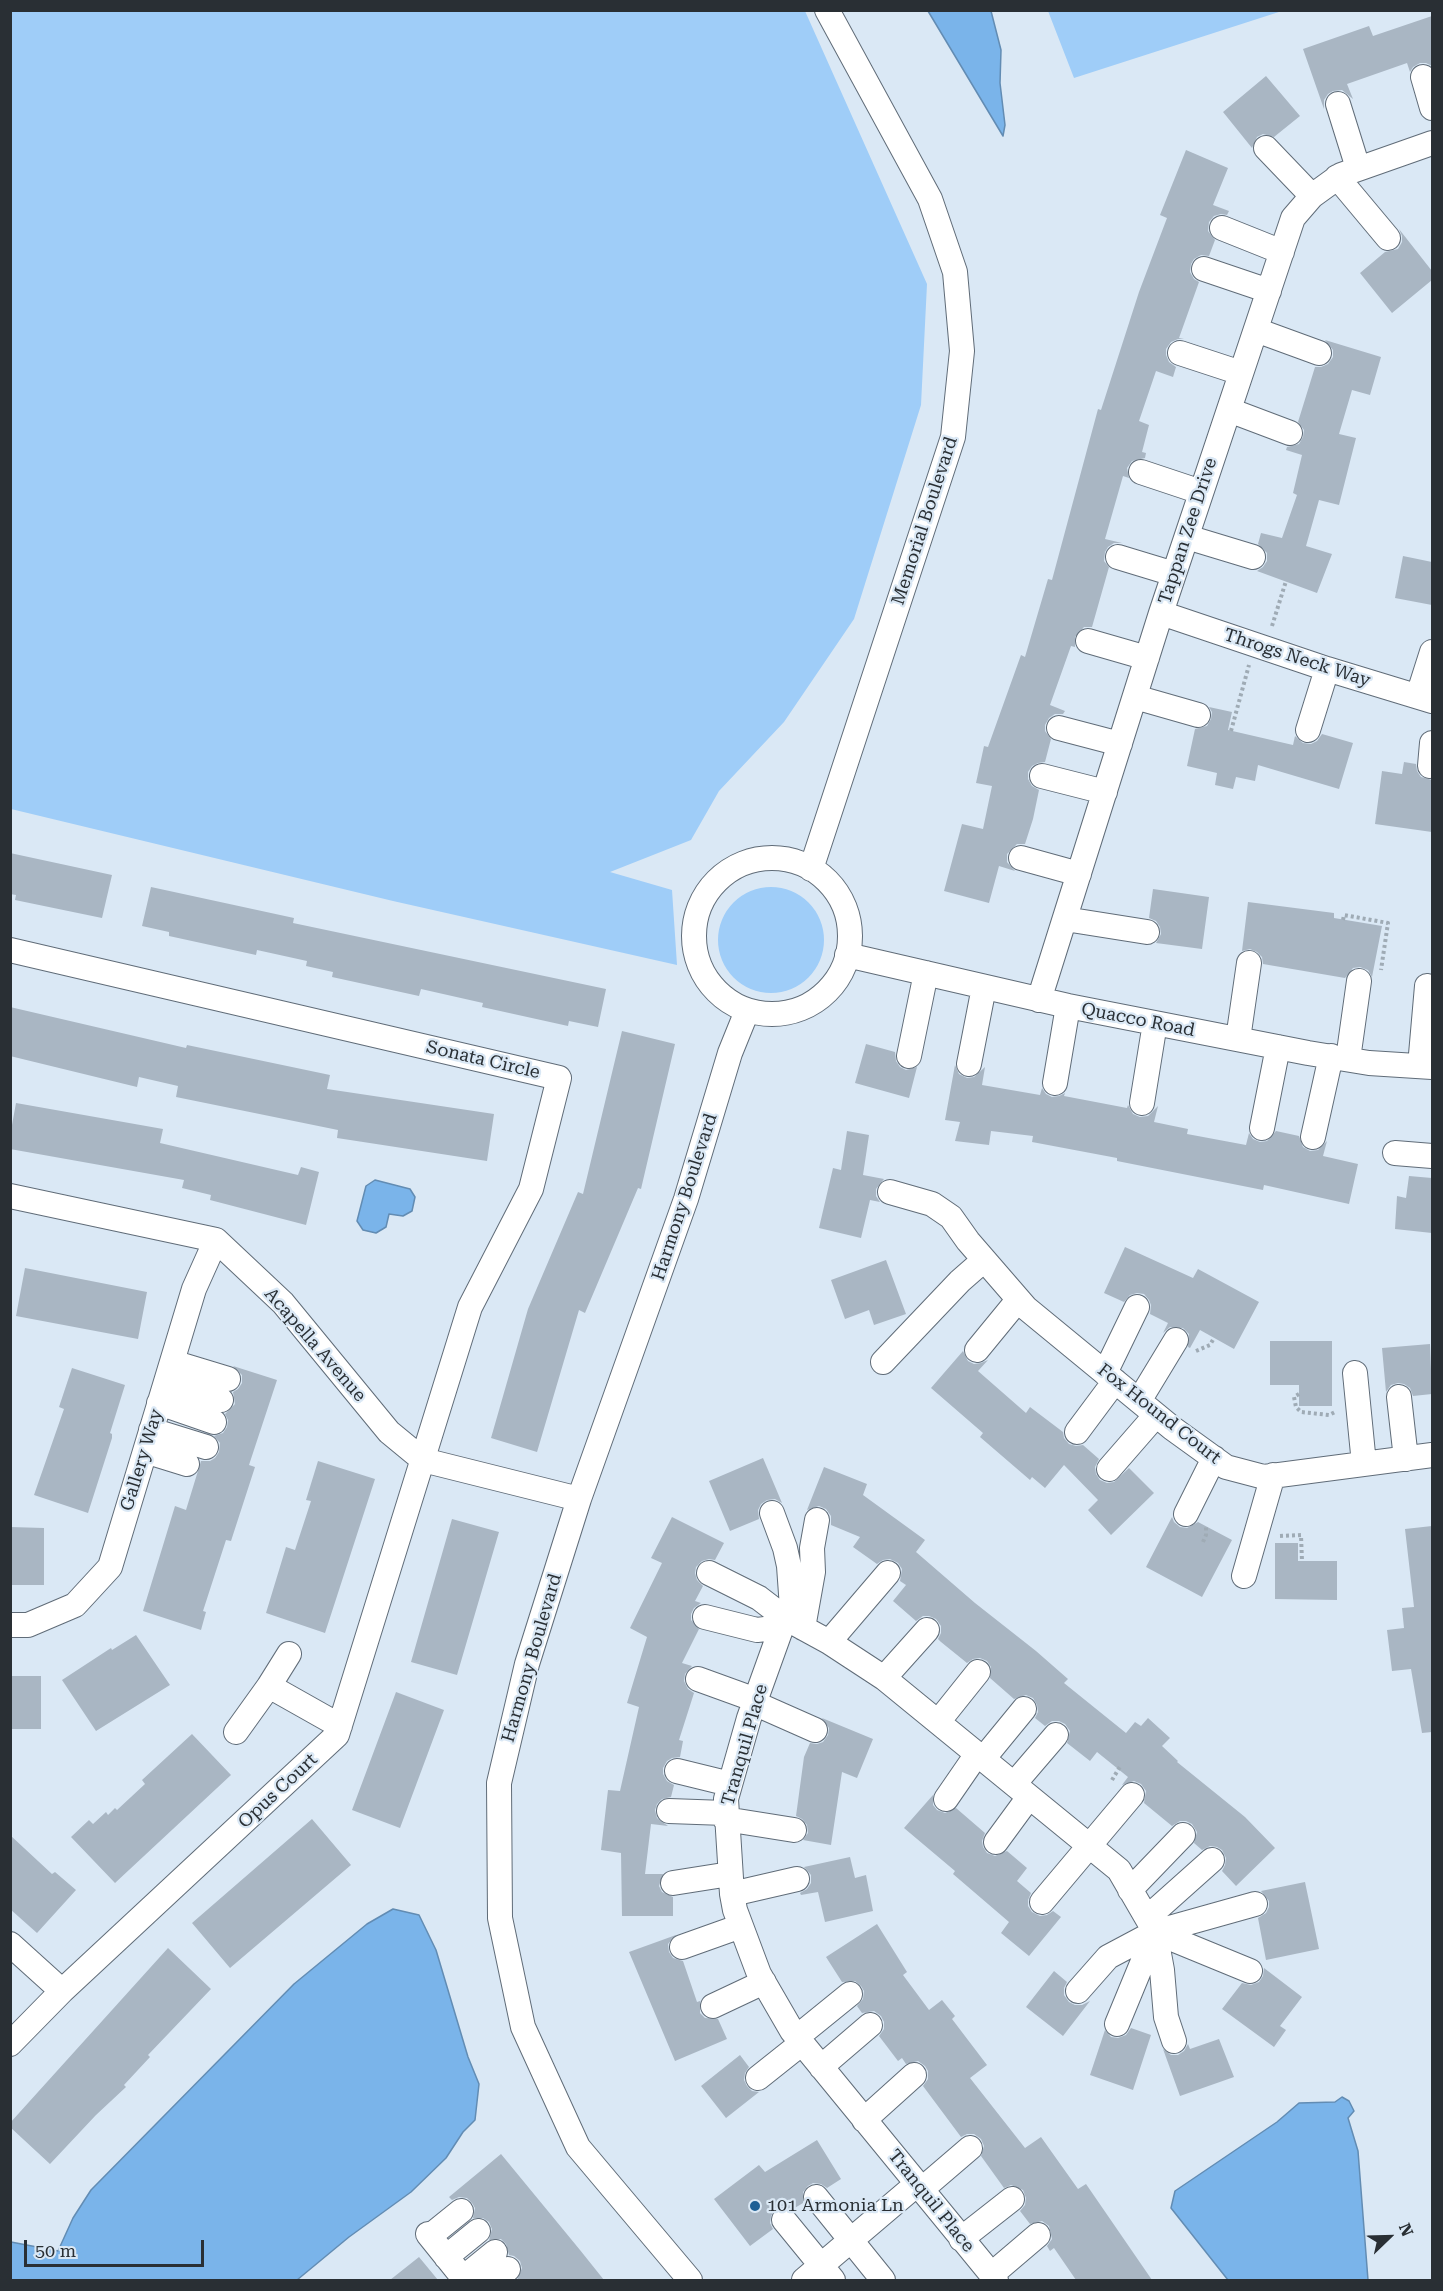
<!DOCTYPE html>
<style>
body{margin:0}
#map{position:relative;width:1443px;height:2291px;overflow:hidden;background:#dae8f5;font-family:"Roboto Serif",serif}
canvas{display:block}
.frame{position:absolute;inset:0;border:12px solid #292f34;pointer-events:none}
.north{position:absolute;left:1359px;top:2207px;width:60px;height:60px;-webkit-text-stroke:4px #dae8f5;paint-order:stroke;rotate:67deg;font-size:16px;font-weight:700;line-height:24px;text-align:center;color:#292f34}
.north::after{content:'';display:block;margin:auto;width:21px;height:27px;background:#292f34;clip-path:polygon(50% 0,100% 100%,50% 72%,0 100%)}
.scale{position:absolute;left:24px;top:2240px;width:180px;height:27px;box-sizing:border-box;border:3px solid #292f34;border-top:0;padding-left:8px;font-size:18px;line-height:21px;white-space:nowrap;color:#292f34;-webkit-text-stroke:4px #dae8f5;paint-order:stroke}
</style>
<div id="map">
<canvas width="1443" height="2291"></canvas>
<div class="frame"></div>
<div class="north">N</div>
<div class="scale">50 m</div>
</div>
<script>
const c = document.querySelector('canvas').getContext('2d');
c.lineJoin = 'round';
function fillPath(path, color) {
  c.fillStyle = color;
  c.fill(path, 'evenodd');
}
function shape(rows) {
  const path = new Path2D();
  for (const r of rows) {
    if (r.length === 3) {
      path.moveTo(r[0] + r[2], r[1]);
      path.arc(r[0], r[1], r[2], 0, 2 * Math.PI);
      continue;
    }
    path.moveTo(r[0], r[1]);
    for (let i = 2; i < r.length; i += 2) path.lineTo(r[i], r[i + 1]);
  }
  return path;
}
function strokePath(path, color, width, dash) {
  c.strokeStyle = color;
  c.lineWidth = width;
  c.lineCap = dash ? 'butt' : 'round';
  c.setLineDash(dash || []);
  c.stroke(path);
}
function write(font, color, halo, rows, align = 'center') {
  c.font = font + ' "Roboto Serif",serif';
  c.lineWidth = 4.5;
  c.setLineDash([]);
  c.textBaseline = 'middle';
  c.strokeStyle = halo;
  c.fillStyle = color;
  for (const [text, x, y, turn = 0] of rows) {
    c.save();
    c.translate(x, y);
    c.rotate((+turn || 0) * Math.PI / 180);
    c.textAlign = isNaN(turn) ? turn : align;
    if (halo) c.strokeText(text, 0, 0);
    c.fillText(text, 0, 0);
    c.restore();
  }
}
const green = shape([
 [11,10,805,11,927,284,921,405,854,619,784,722,719,791,691,840,610,872,672,890,677,965,393,901,11,809],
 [1048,11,1282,11,1074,78],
 [771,940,53]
]);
const water = shape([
 [928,11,991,11,1001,50,1000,83,1005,125,1003,136,928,11],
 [375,1180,410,1189,415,1197,412,1211,403,1216,389,1214,386,1227,376,1233,363,1230,357,1221,366,1186,375,1180],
 [393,1909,419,1915,436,1950,468,2057,479,2084,475,2120,463,2132,446,2158,411,2192,349,2237,297,2280,11,2280,11,2242,58,2251,73,2218,91,2190,294,1984,367,1924,393,1909],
 [1342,2097,1349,2101,1354,2111,1348,2118,1358,2151,1368,2280,1228,2280,1171,2208,1175,2191,1277,2122,1299,2103,1335,2102,1342,2097]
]);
const building = shape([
 [1432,16,1432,66,1426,63,1420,63,1413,67,1410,72,1407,63,1347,84,1353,99,1342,90,1333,91,1328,94,1324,100,1324,109,1303,49,1369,26,1373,36],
 [1266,76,1300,116,1274,137,1263,134,1257,137,1252,148,1223,112],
 [1186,150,1228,168,1213,205,1229,211,1227,215,1221,214,1214,216,1209,222,1208,231,1215,240,1209,256,1201,255,1194,259,1191,264,1190,272,1194,279,1199,282,1179,338,1184,339,1178,339,1171,342,1166,349,1166,355,1169,362,1176,367,1173,377,1156,371,1139,421,1149,425,1142,452,1146,453,1145,458,1132,461,1127,468,1129,478,1123,476,1105,539,1122,543,1114,543,1108,547,1105,552,1104,561,1109,567,1092,627,1084,627,1075,637,1075,647,1071,646,1050,705,1065,711,1063,714,1055,714,1049,718,1045,725,1045,731,1051,739,1045,762,1038,763,1032,766,1028,772,1028,779,1032,786,1039,790,1033,819,1025,844,1017,844,1007,854,1007,862,1015,871,999,866,989,903,944,891,962,824,983,829,992,786,976,783,984,746,988,747,1021,655,1025,657,1048,579,1052,580,1098,409,1101,410,1139,292,1167,218,1160,215],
 [1399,229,1432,271,1432,280,1392,313,1360,273,1385,252,1398,249,1402,242,1402,236],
 [1325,340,1381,357,1370,395,1352,390,1339,434,1356,438,1339,505,1319,500,1306,546,1332,554,1317,593,1257,571,1263,567,1267,561,1267,553,1258,544,1261,533,1282,538,1297,495,1293,493,1302,455,1286,450,1287,447,1299,444,1303,437,1304,430,1298,422,1315,367,1321,367,1328,364,1333,357,1333,350],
 [1403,556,1432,562,1432,605,1395,598],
 [1209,707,1232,712,1228,730,1293,745,1295,736,1303,743,1311,744,1317,741,1322,734,1353,743,1339,789,1258,765,1255,781,1236,777,1233,789,1215,785,1217,773,1187,766,1195,729,1207,726,1211,719,1212,712],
 [1404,762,1416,764,1417,771,1421,777,1432,780,1432,832,1375,824,1382,771,1402,774],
 [10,853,112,875,102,918,15,900,16,895,10,894],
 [151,887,294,918,293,923,606,989,598,1027,569,1021,568,1026,482,1007,483,1003,421,989,419,996,332,977,333,972,306,966,307,961,257,950,256,955,169,936,169,932,142,926],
 [1153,889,1209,897,1202,949,1156,943,1161,934,1160,927,1156,921,1149,918],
 [1248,902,1334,913,1334,918,1382,926,1372,977,1368,970,1360,967,1353,968,1345,978,1263,964,1262,957,1257,952,1250,949,1242,951],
 [10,1007,186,1048,187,1045,330,1075,327,1089,494,1114,487,1161,337,1138,338,1130,176,1097,178,1086,139,1077,137,1087,10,1056],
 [622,1031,675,1044,641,1189,638,1188,585,1313,579,1310,537,1452,491,1438,528,1309,578,1192,583,1194],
 [866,1044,895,1052,896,1061,900,1067,906,1070,917,1067,909,1098,855,1083],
 [955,1065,959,1074,967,1078,974,1077,985,1067,982,1085,1040,1095,1042,1088,1046,1094,1052,1097,1059,1096,1065,1093,1064,1096,1127,1108,1128,1105,1133,1114,1140,1117,1148,1116,1158,1106,1154,1122,1188,1129,1187,1134,1246,1145,1249,1133,1253,1139,1260,1142,1267,1141,1276,1131,1299,1136,1303,1147,1310,1151,1318,1150,1327,1141,1323,1156,1358,1164,1349,1204,1264,1185,1263,1190,1117,1161,1117,1158,1032,1142,1033,1136,991,1131,989,1145,955,1141,960,1122,945,1120],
 [16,1103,163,1129,160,1143,298,1175,301,1167,319,1172,306,1225,210,1200,211,1195,182,1188,184,1180,10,1149,10,1136],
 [847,1131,869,1135,863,1175,884,1179,876,1189,876,1196,880,1202,870,1200,861,1238,819,1228,833,1168,841,1170],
 [1409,1176,1432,1178,1432,1233,1395,1229,1397,1196,1406,1198],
 [1125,1247,1193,1278,1198,1269,1259,1302,1234,1349,1200,1330,1190,1348,1188,1347,1189,1334,1183,1328,1170,1327,1163,1333,1168,1323,1150,1314,1151,1305,1149,1300,1144,1294,1137,1293,1130,1295,1124,1302,1104,1293],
 [886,1260,906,1314,874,1325,869,1310,845,1319,831,1280],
 [25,1268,147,1292,138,1339,16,1316],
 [1270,1341,1332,1341,1332,1406,1299,1406,1299,1385,1270,1385],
 [1430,1344,1432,1394,1413,1396,1410,1388,1404,1384,1398,1383,1391,1385,1386,1392,1382,1348],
 [963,1351,968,1361,974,1364,981,1363,988,1360,978,1371,1026,1413,1030,1407,1063,1432,1064,1438,1069,1444,1076,1446,1083,1445,1099,1459,1095,1467,1096,1474,1100,1480,1107,1483,1114,1482,1129,1468,1154,1493,1111,1535,1088,1510,1098,1500,1064,1465,1045,1488,1032,1477,1030,1480,980,1437,983,1433,931,1388],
 [233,1366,277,1380,249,1465,255,1467,231,1541,226,1540,203,1611,206,1612,201,1630,143,1611,175,1506,186,1510,201,1461,210,1461,215,1458,219,1452,220,1443,214,1436,223,1433,227,1427,228,1420,225,1414,235,1404,233,1392,238,1389,242,1383,242,1375],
 [72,1368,125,1385,110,1433,112,1434,112,1438,88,1513,34,1495,64,1409,59,1407],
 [763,1458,782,1503,775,1499,767,1500,761,1504,758,1510,759,1519,730,1531,709,1481],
 [318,1461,375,1479,325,1633,266,1613,286,1547,295,1550,311,1501,306,1500],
 [824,1467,867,1484,863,1495,925,1540,916,1552,975,1603,1036,1651,1068,1679,1064,1683,1126,1733,1135,1722,1141,1726,1148,1718,1170,1738,1162,1746,1178,1761,1177,1762,1245,1817,1275,1848,1236,1886,1222,1871,1225,1865,1226,1858,1222,1850,1217,1847,1210,1846,1202,1850,1194,1843,1197,1832,1192,1824,1186,1821,1180,1821,1172,1826,1144,1803,1146,1791,1141,1784,1134,1781,1122,1785,1128,1777,1097,1752,1090,1761,1067,1743,1070,1731,1065,1724,1059,1721,1052,1721,1045,1726,1035,1718,1038,1712,1037,1705,1033,1698,1026,1695,1014,1699,990,1678,991,1667,987,1661,980,1658,973,1659,967,1663,941,1642,938,1639,941,1633,941,1626,936,1619,929,1616,923,1616,916,1621,893,1601,906,1585,900,1581,902,1569,898,1563,890,1559,883,1560,877,1564,853,1547,860,1537,831,1525,831,1516,826,1509,819,1506,807,1510],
 [672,1517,724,1543,715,1560,709,1559,702,1561,696,1567,695,1573,697,1580,703,1586,695,1601,701,1603,694,1608,691,1614,691,1620,699,1629,682,1663,692,1666,685,1674,684,1681,688,1689,694,1693,679,1740,683,1741,680,1757,672,1758,667,1761,663,1768,663,1774,667,1781,674,1785,671,1797,662,1799,657,1804,655,1810,657,1818,668,1826,651,1824,645,1874,663,1874,659,1886,662,1892,673,1897,673,1916,622,1916,621,1853,601,1850,608,1790,620,1791,639,1707,627,1703,647,1637,630,1628,662,1563,651,1558],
 [1172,1517,1174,1522,1180,1527,1187,1528,1198,1522,1232,1540,1202,1597,1146,1567],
 [452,1519,499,1532,457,1675,411,1662],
 [1432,1526,1432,1732,1422,1733,1411,1669,1392,1671,1387,1630,1404,1628,1402,1608,1414,1607,1405,1529],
 [10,1527,44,1528,44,1585,10,1585],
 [1275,1543,1298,1543,1298,1561,1337,1561,1337,1600,1275,1599],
 [136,1635,170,1685,96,1731,62,1680,111,1648,112,1650],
 [10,1676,41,1676,41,1729,10,1729],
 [396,1692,444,1710,400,1828,352,1810],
 [822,1718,873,1739,857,1778,842,1772,831,1845,803,1840,808,1833,807,1825,802,1819,796,1816,804,1757,810,1743,817,1744,823,1742,828,1735,829,1728],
 [192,1734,231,1775,115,1883,71,1837,89,1820,93,1824,106,1812,108,1815,115,1808,117,1810,145,1784,142,1780],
 [933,1795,933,1805,937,1810,945,1813,956,1808,985,1833,982,1841,983,1847,987,1853,995,1856,1007,1851,1027,1868,1017,1881,1031,1893,1028,1900,1028,1906,1032,1912,1040,1916,1047,1915,1053,1911,1061,1917,1029,1956,1001,1933,1009,1922,953,1874,955,1871,904,1828],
 [312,1819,351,1865,230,1968,192,1923],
 [10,1835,52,1874,55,1872,76,1890,37,1933,10,1909],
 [850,1857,855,1878,866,1875,873,1911,825,1922,818,1892,801,1895,800,1893,807,1889,811,1883,811,1875,804,1867],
 [1305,1882,1319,1949,1266,1960,1258,1918,1266,1913,1269,1907,1269,1901,1261,1891],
 [877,1924,907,1972,903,1975,929,2010,942,2000,955,2016,952,2019,987,2065,970,2078,1025,2148,1041,2137,1078,2189,1086,2184,1152,2280,1076,2280,1054,2248,1050,2251,1047,2246,1052,2239,1049,2226,1042,2221,1030,2224,1020,2211,1025,2205,1026,2198,1023,2190,1011,2185,1004,2188,981,2156,984,2146,981,2139,974,2134,967,2134,961,2137,923,2086,928,2079,928,2071,925,2066,918,2061,906,2064,902,2058,898,2061,879,2036,884,2029,884,2022,881,2016,874,2011,862,2013,857,2006,863,1999,864,1991,861,1986,855,1981,842,1982,826,1957],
 [676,1935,668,1944,669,1952,673,1958,683,1961,697,2002,700,2001,700,2013,705,2018,718,2019,727,2039,675,2061,629,1952],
 [168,1948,211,1989,148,2055,150,2057,124,2085,126,2087,96,2115,50,2164,10,2127,10,2123],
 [1264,1968,1302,1997,1280,2026,1286,2030,1274,2047,1222,2009,1242,1983,1251,1985,1259,1982,1263,1976],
 [1054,1971,1067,1982,1064,1988,1064,1995,1069,2002,1075,2005,1082,2005,1090,2001,1063,2036,1026,2007],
 [1131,2028,1151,2035,1133,2090,1090,2075,1105,2030,1111,2037,1118,2038,1126,2035],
 [1219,2039,1234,2077,1180,2096,1163,2049,1171,2055,1178,2055,1184,2051,1188,2044,1190,2049],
 [740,2055,749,2067,745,2073,744,2080,747,2086,752,2091,759,2092,726,2118,701,2086],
 [817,2140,841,2179,827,2188,821,2184,813,2183,808,2186,803,2192,803,2203,793,2209,782,2206,775,2209,771,2216,770,2223,773,2229,750,2246,714,2199,759,2165,765,2172],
 [501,2154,580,2250,604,2280,517,2280,522,2268,520,2261,514,2256,509,2255,506,2244,501,2239,489,2240,492,2229,489,2222,483,2218,473,2218,475,2208,472,2203,467,2198,459,2197,452,2200,449,2197],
 [419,2257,438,2280,390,2280]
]);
const path = shape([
 [1272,626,1286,581],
 [1231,731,1249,665],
 [1343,920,1344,915,1388,923,1381,970],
 [1196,1351,1210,1345,1214,1338],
 [1299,1394,1294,1397,1296,1407,1301,1412,1329,1415,1335,1412],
 [1280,1536,1301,1535,1302,1561],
 [1203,1542,1206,1535,1206,1526],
 [1112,1780,1121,1765]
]);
const minor = shape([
 [1423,77,1432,108],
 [1338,104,1358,168],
 [1266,148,1312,196],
 [1337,177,1388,238],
 [1222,228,1282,252],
 [1204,269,1269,291],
 [1256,330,1319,353],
 [1180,353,1241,373],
 [1229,410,1290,433],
 [1141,472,1201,492],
 [1187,537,1253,557],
 [1118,557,1174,574],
 [1161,613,1327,669,1432,701],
 [1088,641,1147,658],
 [1418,696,1432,652],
 [1135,697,1198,715],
 [1059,728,1120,744],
 [1308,730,1327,669],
 [1430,766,1432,743],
 [1042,776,1105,792],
 [1021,858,1079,874],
 [772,936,78],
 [811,869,953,437,962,351,955,272,930,199,827,10],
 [1065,919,1147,932],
 [10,950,559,1078,531,1189,470,1307,337,1735,62,1991,10,2044],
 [847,955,1068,1006,1308,1053,1369,1063,1432,1067],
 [1039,1000,1161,613,1293,218,1312,196,1341,175,1432,143],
 [1238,1039,1249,963],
 [909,1056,926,973],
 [1348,1059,1359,981],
 [969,1064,984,987],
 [1420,1066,1427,986],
 [1055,1083,1068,1006],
 [1142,1103,1155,1023],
 [1262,1128,1278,1047],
 [1313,1137,1331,1056],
 [1395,1153,1432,1156],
 [890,1192,932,1204,951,1217,968,1241,1026,1308,1172,1428,1226,1467,1264,1477,1432,1455],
 [10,1196,216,1240,283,1303,389,1432,423,1460,579,1499],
 [977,1350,1018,1300],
 [172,1362,228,1379],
 [883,1362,960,1281,984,1260],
 [1105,1373,1137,1307],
 [1355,1373,1364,1464],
 [165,1385,221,1400],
 [1399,1397,1406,1459],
 [1139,1401,1176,1340],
 [159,1403,214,1422],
 [151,1430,206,1447],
 [1077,1432,1115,1381],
 [145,1451,187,1464],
 [1109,1469,1156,1415],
 [772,1513,785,1548,789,1566,793,1622],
 [1186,1514,1214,1458],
 [709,1573,759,1598,785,1618],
 [1244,1576,1273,1475],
 [705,1617,757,1630,782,1627],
 [10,1625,28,1625,75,1605,110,1567,194,1289,216,1240],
 [803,1628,813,1572,812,1548,817,1520],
 [829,1642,888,1573],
 [289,1654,269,1686,340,1726],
 [884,1678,927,1630],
 [698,1679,756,1700],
 [754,1703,815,1730],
 [938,1722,978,1672],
 [236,1732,269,1686],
 [983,1759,1024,1709],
 [677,1771,730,1784],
 [1014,1784,1056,1735],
 [946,1799,977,1754],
 [669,1811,725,1813],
 [725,1819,794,1830],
 [996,1842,1029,1797],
 [673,1883,730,1874],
 [1130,1890,1183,1835],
 [732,1894,797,1879],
 [1042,1902,1132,1795],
 [1147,1918,1212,1860],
 [1155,1932,1250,1971],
 [10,1944,62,1991],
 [682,1947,741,1926],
 [1078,1991,1108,1957,1155,1932,1255,1904],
 [713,2006,764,1982],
 [1117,2024,1155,1932],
 [797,2037,850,1994],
 [821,2067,870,2025],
 [758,2078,802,2043],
 [864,2120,914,2075],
 [921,2190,970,2148],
 [816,2197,883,2280],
 [784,2220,833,2280],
 [428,2234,465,2280],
 [430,2236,461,2211],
 [961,2239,1012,2199],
 [446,2257,478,2231],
 [991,2275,1038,2235],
 [463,2278,495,2252],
 [493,2280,508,2269],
 [690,2280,578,2147,523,2027,500,1918,499,1783,527,1664,579,1499,686,1199,730,1053,747,1011],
 [804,2280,917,2184],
 [996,2280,792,2031,759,1974,735,1910,732,1894,726,1799,749,1718,785,1618,829,1642,884,1678,1119,1870,1155,1932,1162,1970,1166,2017,1174,2041]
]);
const markers = [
 [755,2206,6,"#1e6095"]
];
const streetNames = [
 ["Memorial Boulevard",925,521,-72],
 ["Tappan Zee Drive",1188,531,-72],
 ["Throgs Neck Way",1297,658,18],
 ["Quacco Road",1138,1020,11],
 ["Sonata Circle",483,1060,13],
 ["Harmony Boulevard",685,1197,-72],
 ["Acapella Avenue",315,1345,49],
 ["Fox Hound Court",1159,1414,38],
 ["Gallery Way",142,1460,-73],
 ["Harmony Boulevard",532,1658,-74],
 ["Tranquil Place",745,1745,-74],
 ["Opus Court",278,1791,-43],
 ["Tranquil Place",931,2201,51]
];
const poiNames = [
 ["101 Armonia Ln",767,2206]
];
fillPath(green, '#9fcdf8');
fillPath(water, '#7ab4ea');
strokePath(water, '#628cb3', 1.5);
fillPath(building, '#a9b6c3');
strokePath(minor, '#606c78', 26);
strokePath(path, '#9fabb5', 4, [3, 3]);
strokePath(minor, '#fff', 24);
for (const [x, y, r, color] of markers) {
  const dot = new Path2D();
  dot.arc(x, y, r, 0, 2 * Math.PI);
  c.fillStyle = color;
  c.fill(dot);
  strokePath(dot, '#dae8f5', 2);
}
write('18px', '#292f34', '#dae8f5', streetNames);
write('18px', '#292f34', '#dae8f5', poiNames, 'left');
</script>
